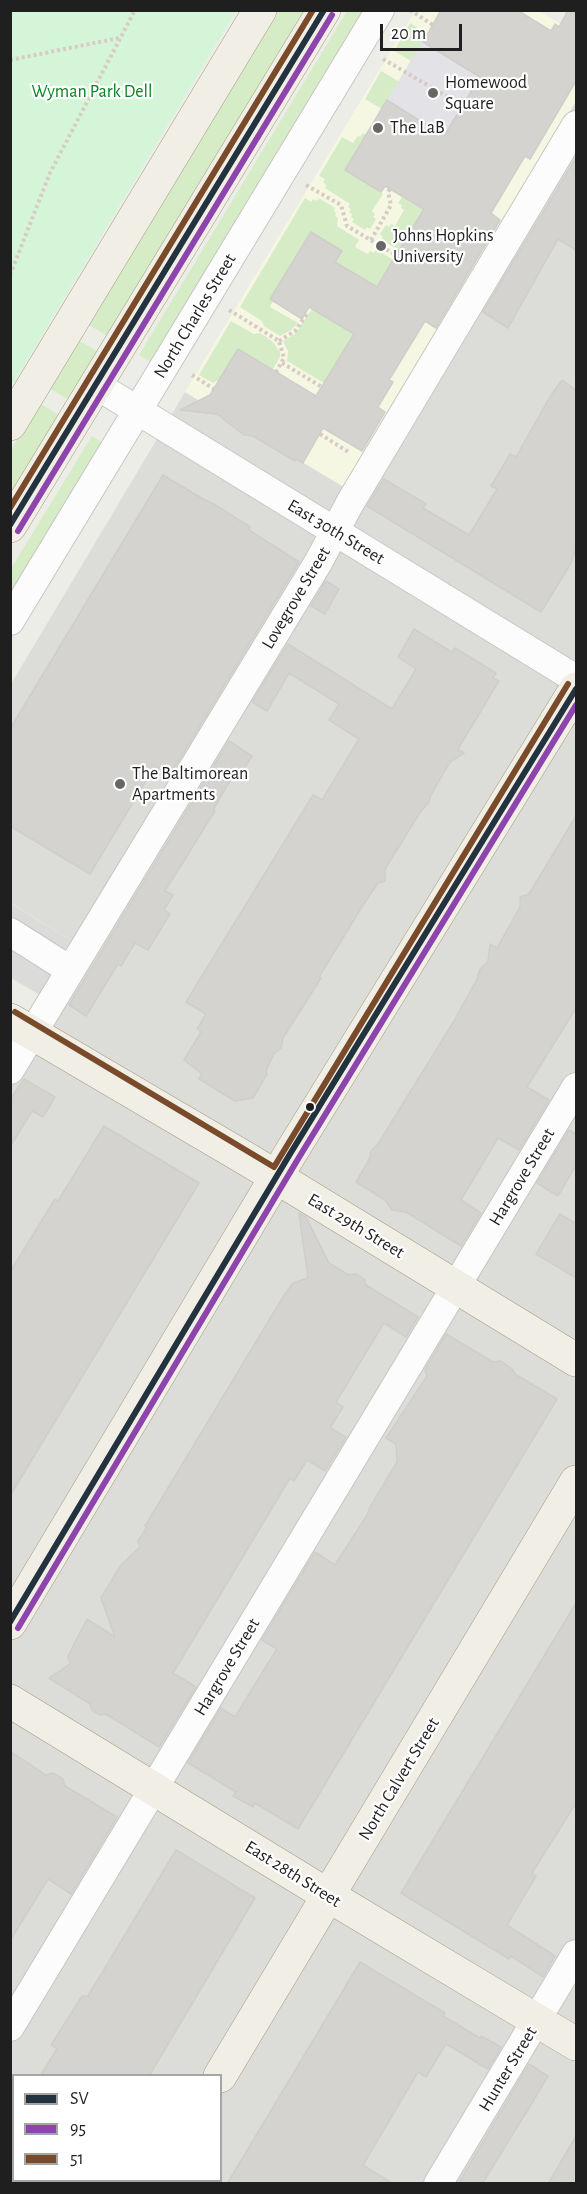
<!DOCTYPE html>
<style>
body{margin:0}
#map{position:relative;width:587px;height:2194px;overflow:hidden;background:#edede8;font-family:"Alegreya Sans",sans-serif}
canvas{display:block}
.frame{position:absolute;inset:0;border:12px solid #1f1f1f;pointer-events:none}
.legend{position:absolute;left:12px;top:2074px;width:210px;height:108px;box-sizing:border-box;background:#fff;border:2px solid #a5a5a5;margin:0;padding:8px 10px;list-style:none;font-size:18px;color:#1f1f1f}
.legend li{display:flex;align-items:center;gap:12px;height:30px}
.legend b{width:30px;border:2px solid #a5a5a5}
.scale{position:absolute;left:380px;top:24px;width:82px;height:27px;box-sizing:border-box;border:3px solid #1f1f1f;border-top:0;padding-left:8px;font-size:18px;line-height:21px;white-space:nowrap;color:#1f1f1f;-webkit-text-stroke:4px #fff;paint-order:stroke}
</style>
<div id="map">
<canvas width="587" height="2194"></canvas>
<div class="frame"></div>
<ul class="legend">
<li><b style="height:8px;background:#22323f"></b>SV</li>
<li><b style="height:8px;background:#8e44ad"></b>95</li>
<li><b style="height:8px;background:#7a4b2a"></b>51</li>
</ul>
<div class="scale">20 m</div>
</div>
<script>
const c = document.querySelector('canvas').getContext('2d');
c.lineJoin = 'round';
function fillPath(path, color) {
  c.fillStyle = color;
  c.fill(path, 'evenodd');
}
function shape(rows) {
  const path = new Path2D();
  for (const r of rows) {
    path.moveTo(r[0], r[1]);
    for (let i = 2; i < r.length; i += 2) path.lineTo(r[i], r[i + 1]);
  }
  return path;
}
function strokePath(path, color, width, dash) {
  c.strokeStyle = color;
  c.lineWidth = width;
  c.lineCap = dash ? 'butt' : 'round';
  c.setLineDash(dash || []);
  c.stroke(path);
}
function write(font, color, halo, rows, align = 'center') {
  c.font = font + ' "Alegreya Sans",sans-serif';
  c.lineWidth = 4.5;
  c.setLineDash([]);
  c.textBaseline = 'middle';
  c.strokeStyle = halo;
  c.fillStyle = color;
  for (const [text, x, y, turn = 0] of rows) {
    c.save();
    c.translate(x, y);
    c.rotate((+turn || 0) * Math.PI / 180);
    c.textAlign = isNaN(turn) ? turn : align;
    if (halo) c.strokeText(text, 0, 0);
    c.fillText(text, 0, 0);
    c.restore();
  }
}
const residential = shape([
 [576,101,576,2183,11,2184,11,1052,83,948,11,903,11,684,185,392,344,487],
 [14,2076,220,2076,220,2180,14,2180]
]);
const education = shape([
 [415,11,539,11,576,33,576,101,344,487,185,392]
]);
const religious = shape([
 [10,903,83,948,52,1002,11,978]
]);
const grass = shape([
 [277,11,307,11,111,338,87,324],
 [347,11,371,11,157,366,139,355],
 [410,23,428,34,423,42,453,60,442,79,394,51],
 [381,71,430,100,418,119,387,100,382,109,365,99],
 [363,133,366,135,345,170,383,194,372,211,375,214,373,217,376,219,370,229,367,227,365,230,352,222,354,219,351,217,352,214,349,212,351,209,348,207,350,204,325,188,326,185,323,182,325,179,319,176,342,137,353,143,358,136,360,137],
 [403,196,424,209,399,250,381,240,383,237,380,234,386,225,389,227,391,224,395,226,404,210,401,208,402,205,398,203],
 [305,198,311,202,313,199,317,201,319,198,335,208,334,211,336,213,335,216,338,218,337,226,359,240,355,247,368,254,370,251,374,253,376,249,393,260,386,272,392,275,383,291,335,262,342,251,311,232,270,299,273,301,270,307,298,323,291,330,280,336,264,326,262,321,240,307],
 [312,309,355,335,338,364,336,364,324,383,287,361,288,351,283,341,295,334],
 [231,321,254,334,260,333,272,341,280,352,280,357,273,369,238,349,220,379,213,383,199,375],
 [78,340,100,353,71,401,49,388],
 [39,403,62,417,11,502,10,451],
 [92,436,108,446,11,607,10,570]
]);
const park = shape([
 [11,10,236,11,11,387,10,11]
]);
const plaza = shape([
 [422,42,458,64,488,71,445,144,419,129,423,122,387,100]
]);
const building = shape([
 [441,10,517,10,551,31,555,24,559,27,568,10,576,10,576,81,530,159,525,156,491,213,500,220,436,328,425,321,389,380,393,382,378,407,385,412,362,451,323,428,303,463,296,459,295,461,253,436,244,435,217,414,180,410,210,395,238,349,316,396,354,334,309,307,302,319,270,299,311,232,342,251,335,262,377,287,424,209,385,186,381,192,345,170,387,100,444,136,480,77,423,42,441,10],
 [576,158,576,250,558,239,508,328,483,312,576,158],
 [562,380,576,390,576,548,570,565,541,612,367,506,384,479,426,504,423,508,469,535,497,489,491,486,510,454,516,457,551,395,562,380],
 [163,475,203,499,214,504,250,527,249,530,299,562,170,775,155,766,90,874,10,826,10,729,163,475],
 [326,581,339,589,325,614,311,606,326,581],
 [414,629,452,652,455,648,496,673,493,678,499,681,458,749,464,753,450,762,446,769,431,795,429,802,421,811,388,864,385,870,385,881,378,883,365,902,319,977,321,978,283,1038,281,1048,274,1054,266,1070,267,1074,253,1098,235,1101,199,1079,202,1074,184,1060,201,1032,197,1029,206,1014,186,1002,313,795,322,800,359,739,329,720,339,704,289,673,267,711,252,702,288,644,392,709,416,669,398,657,414,629],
 [229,741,252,756,240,775,235,772,213,810,215,811,165,891,173,895,164,910,170,914,148,950,135,943,121,966,118,964,86,1016,69,1005,229,741],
 [576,816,576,1008,527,1087,549,1100,519,1150,498,1138,461,1200,481,1213,461,1246,406,1212,392,1210,385,1200,356,1182,370,1158,371,1151,378,1144,454,1021,477,979,480,969,488,962,490,944,497,948,520,907,520,897,529,894,576,816],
 [24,1079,55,1097,43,1117,32,1111,10,1147,10,1100,24,1079],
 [104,1126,199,1183,10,1496,10,1272,55,1199,58,1201,104,1126],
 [569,1130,576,1134,576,1165,558,1196,537,1183,569,1130],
 [299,1213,306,1217,329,1263,349,1275,357,1274,364,1279,366,1285,418,1317,406,1337,384,1323,336,1402,343,1407,330,1428,346,1437,325,1471,307,1460,294,1481,290,1478,173,1673,196,1687,159,1747,106,1714,100,1715,92,1710,90,1704,49,1678,70,1664,68,1656,87,1619,115,1637,101,1598,121,1565,140,1547,138,1541,147,1527,145,1526,283,1297,293,1283,308,1278,299,1213],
 [560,1214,576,1224,576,1278,536,1254,560,1214],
 [446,1334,493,1362,501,1361,512,1369,515,1374,557,1399,298,1829,255,1803,253,1807,233,1796,236,1792,188,1763,221,1708,235,1717,265,1668,277,1649,262,1640,315,1552,335,1565,367,1515,370,1507,397,1462,396,1444,386,1438,427,1376,425,1370,446,1334],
 [576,1603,576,1803,532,1873,536,1876,507,1925,555,1956,543,1977,511,1956,509,1959,401,1893,576,1603],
 [10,1751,46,1775,53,1773,63,1779,65,1786,117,1817,71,1894,48,1879,10,1941,10,1751],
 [176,1850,255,1898,149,2076,40,2076,57,2049,51,2045,82,1996,88,1996,176,1850],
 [360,1962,445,2013,443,2016,480,2038,481,2036,501,2047,488,2069,446,2044,426,2077,418,2072,363,2165,393,2184,227,2184,360,1962],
 [529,2064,548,2076,532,2103,482,2184,458,2184,529,2064],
 [576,2136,576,2184,548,2184,576,2136]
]);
const path = shape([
 [410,10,433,25],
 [383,59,463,106],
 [10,60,119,38],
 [306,185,341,205,347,226,396,255],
 [371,240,391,205,388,192,390,189],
 [10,275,50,173,135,10],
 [229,310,279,341,284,358,276,372],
 [279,341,295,331,306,315,306,312],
 [282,363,322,387],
 [192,375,214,389],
 [320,434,350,453]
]);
const minor = shape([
 [96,385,576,679],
 [10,621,380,10],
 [10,932,70,970],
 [10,1070,319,561,350,503,576,125],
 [10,2027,576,1087],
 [438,2184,576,1954]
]);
const major = shape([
 [10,424,260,10],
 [10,526,324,10],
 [10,1020,250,1161,576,1360],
 [10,1623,290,1154,576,689],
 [10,1701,329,1896,576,2044],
 [220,2076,576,1482],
 [154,2184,156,2180]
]);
const bus1 = shape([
 [10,525,324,10],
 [10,1622,290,1154,576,689]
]);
const bus2 = shape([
 [18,531,332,15],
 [18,1628,298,1159,576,705]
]);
const bus3 = shape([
 [10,508,313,10],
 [15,1012,274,1167,568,684]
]);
const markers = [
 [433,93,6,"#676765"],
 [378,128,6,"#676765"],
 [381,246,6,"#676765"],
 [120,784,6,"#676765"],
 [310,1107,5,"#1f1f1f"]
];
const poiNames = [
 ["Homewood",445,83],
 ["Square",445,104],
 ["The LaB",390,128],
 ["Johns Hopkins",393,236],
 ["University",393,257],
 ["The Baltimorean",132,774],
 ["Apartments",132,795]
];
const parkNames = [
 ["Wyman Park Dell",92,92]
];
const streetNames = [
 ["North Charles Street",195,316,-59],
 ["East 30th Street",336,532,31],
 ["Lovegrove Street",296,598,-59],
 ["Hargrove Street",522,1177,-59],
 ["East 29th Street",356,1226,31],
 ["Hargrove Street",227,1667,-59],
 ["North Calvert Street",399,1779,-59],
 ["East 28th Street",293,1874,32],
 ["Hunter Street",508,2069,-59]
];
fillPath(residential, '#dcdcd9');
fillPath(education, '#f5f7e3');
fillPath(religious, '#dbdbd9');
fillPath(grass, '#d5ecc6');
fillPath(park, '#d5f5d9');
fillPath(plaza, '#e3e2e7');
fillPath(building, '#d4d3cf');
strokePath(building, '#d0cec9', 1.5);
strokePath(minor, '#c6c6c4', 30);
strokePath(major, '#a49e84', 34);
strokePath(path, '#d8cbc6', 4, [3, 3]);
strokePath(minor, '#fcfcfc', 28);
strokePath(major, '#f1eee5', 33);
strokePath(bus1, '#22323f', 6);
strokePath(bus2, '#8e44ad', 6);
strokePath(bus3, '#7a4b2a', 6);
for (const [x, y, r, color] of markers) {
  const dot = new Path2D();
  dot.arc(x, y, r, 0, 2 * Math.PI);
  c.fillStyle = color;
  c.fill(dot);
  strokePath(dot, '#fff', 2);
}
write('18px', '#1f1f1f', '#fff', poiNames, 'left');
write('18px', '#088223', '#fff', parkNames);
write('18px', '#1f1f1f', '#fff', streetNames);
</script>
